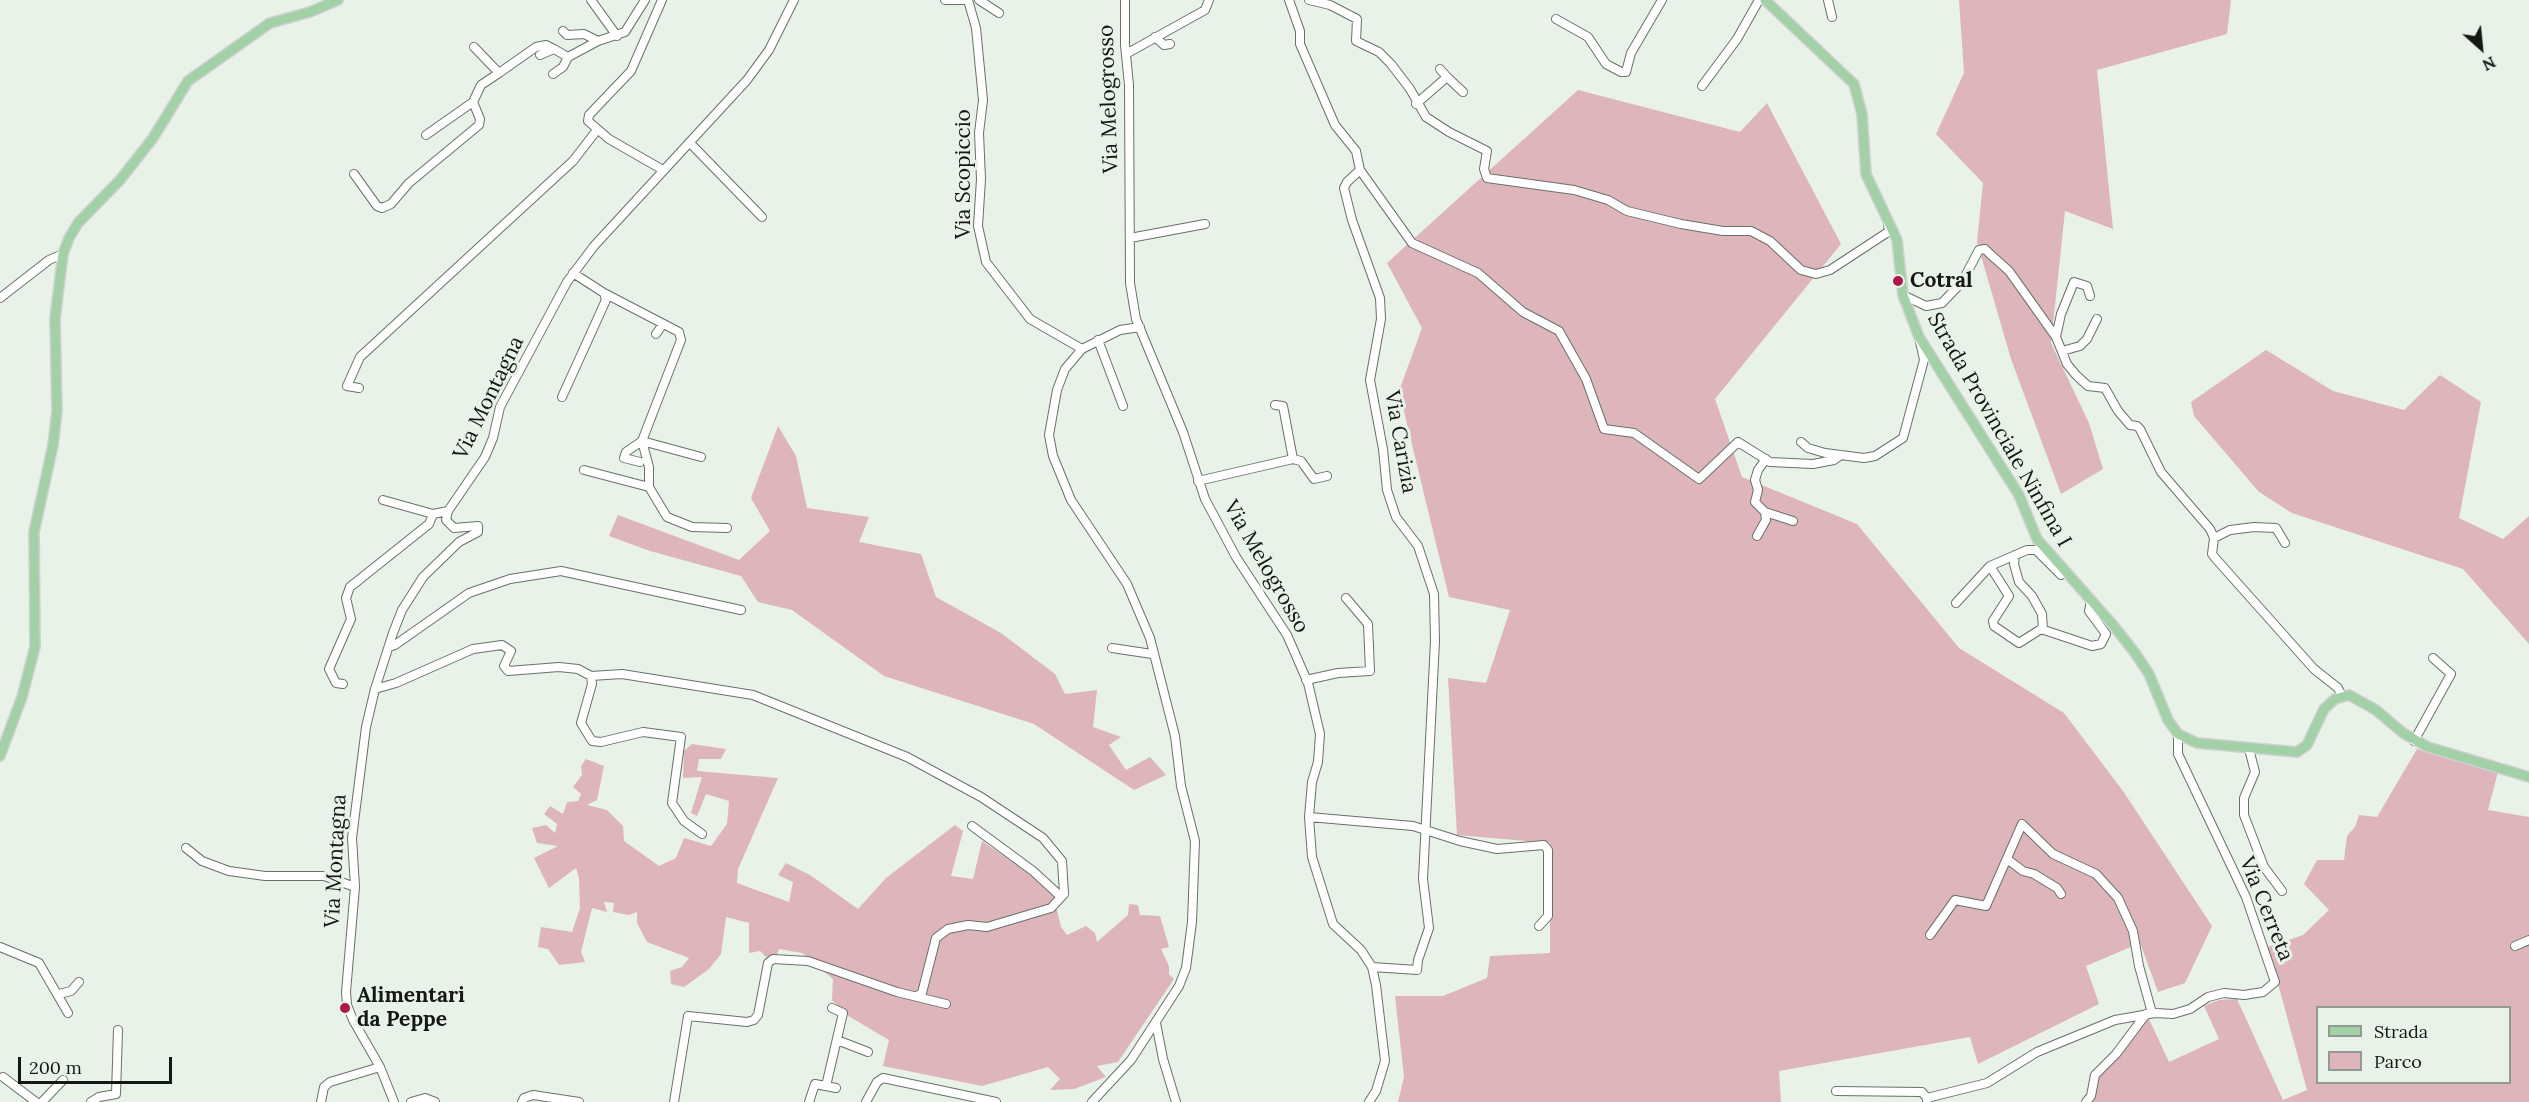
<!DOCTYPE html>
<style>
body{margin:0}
#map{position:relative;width:2529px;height:1102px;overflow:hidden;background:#e8f2e8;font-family:Lora,serif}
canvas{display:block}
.legend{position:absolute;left:2316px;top:1006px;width:195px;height:78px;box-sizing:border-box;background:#e8f2e8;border:2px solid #939a93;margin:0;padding:8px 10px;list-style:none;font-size:18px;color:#141714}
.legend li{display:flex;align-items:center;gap:12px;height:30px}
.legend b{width:30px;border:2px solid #939a93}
.north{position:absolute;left:2451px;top:18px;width:60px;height:60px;-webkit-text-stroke:4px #e8f2e8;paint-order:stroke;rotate:153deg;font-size:16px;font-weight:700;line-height:24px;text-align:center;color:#141714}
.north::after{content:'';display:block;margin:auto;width:21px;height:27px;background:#141714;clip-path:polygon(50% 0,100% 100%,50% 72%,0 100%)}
.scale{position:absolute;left:18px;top:1057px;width:154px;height:27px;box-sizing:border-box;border:3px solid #141714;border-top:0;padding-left:8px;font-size:18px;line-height:21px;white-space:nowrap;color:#141714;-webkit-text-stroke:4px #e8f2e8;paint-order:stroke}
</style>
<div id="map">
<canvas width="2529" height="1102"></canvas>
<ul class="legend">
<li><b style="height:8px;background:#a3d1a7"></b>Strada</li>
<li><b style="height:16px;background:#deb5bb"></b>Parco</li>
</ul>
<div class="north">N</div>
<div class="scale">200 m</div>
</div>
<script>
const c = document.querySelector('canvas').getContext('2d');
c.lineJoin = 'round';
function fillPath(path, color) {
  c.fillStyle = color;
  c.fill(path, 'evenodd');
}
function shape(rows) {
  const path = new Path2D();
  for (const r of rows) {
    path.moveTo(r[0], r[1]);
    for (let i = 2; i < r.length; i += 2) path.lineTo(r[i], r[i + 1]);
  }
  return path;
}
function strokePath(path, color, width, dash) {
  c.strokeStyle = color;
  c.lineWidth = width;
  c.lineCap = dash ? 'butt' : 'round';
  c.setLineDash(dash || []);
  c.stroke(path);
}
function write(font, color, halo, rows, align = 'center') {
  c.font = font + ' Lora,serif';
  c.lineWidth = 6;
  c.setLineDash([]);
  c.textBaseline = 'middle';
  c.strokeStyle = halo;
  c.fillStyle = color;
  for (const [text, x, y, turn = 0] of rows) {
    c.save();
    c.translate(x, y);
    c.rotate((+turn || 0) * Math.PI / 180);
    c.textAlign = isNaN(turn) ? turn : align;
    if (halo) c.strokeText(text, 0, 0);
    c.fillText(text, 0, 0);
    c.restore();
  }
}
const green = shape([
 [1959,0,2231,0,2227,34,2097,70,2113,229,2065,211,2051,343,2089,423,2103,469,2061,494,2011,359,1977,242,1983,183,1936,134,1964,73],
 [1578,90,1740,132,1767,103,1841,244,1715,399,1742,477,1857,524,1959,648,2064,713,2123,791,2212,926,2185,983,2158,992,2140,943,2086,966,2099,1004,1978,1064,1970,1037,1779,1071,1781,1102,1398,1102,1404,1077,1395,996,1443,996,1487,978,1490,956,1550,953,1550,843,1457,835,1448,678,1486,683,1510,610,1449,597,1399,391,1422,328,1387,263],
 [2266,350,2333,391,2404,410,2440,375,2481,402,2459,518,2503,539,2529,516,2529,644,2463,569,2292,513,2259,492,2194,416,2191,402],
 [778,426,796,456,807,508,869,517,859,542,921,554,936,597,1001,633,1055,674,1065,694,1097,690,1093,727,1121,737,1109,745,1126,770,1150,757,1166,775,1134,790,1034,724,884,676,792,610,758,602,741,576,650,551,609,536,618,515,739,560,770,531,751,498],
 [692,744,726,749,721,759,699,759,697,771,778,778,738,869,737,883,789,902,793,882,778,875,786,863,810,875,858,909,886,878,955,825,963,831,951,876,973,879,982,841,1027,872,1054,897,1061,927,1067,935,1086,926,1095,933,1097,942,1128,915,1129,904,1138,905,1140,915,1160,916,1169,947,1161,949,1169,966,1169,974,1174,979,1118,1062,1097,1066,1106,1077,1074,1089,1050,1090,1060,1079,1048,1067,982,1086,883,1066,889,1040,850,1017,832,1000,833,979,802,953,779,949,777,955,766,957,760,951,749,953,749,923,726,917,721,954,709,969,684,987,671,984,670,971,682,967,689,958,647,942,637,923,637,912,629,915,613,912,614,903,604,902,607,912,592,908,581,952,585,962,559,965,548,949,538,947,541,927,572,932,580,908,579,878,576,868,549,888,534,858,558,846,537,843,532,828,546,825,555,833,557,824,544,814,550,806,563,814,567,802,578,801,581,794,573,787,582,775,581,766,586,759,604,766,597,800,587,805,607,810,623,826,624,841,659,866,676,858,684,838,711,846,727,824,729,801,706,794,697,816,691,813,702,777,683,778,684,751],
 [2417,749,2498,772,2488,810,2529,817,2529,1102,2091,1102,2099,1074,2148,1017,2169,1062,2219,1039,2204,1006,2219,1000,2237,999,2283,1100,2307,1090,2268,947,2303,935,2329,910,2304,884,2317,860,2344,860,2347,836,2355,827,2359,815,2377,817],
 [2318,1008,2510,1008,2510,1082,2318,1082]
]);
const minor = shape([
 [591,0,617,36],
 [662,0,631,71,589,115,588,121,609,139,663,170],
 [945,0,964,0],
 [968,0,976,28,983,100,979,133,981,179,978,226,986,262,1030,319,1082,349,1120,330,1140,327],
 [979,0,999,13],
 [1125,0,1125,45,1129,85,1130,283,1136,319,1183,432,1205,499,1236,557,1287,635,1308,683,1320,734,1318,762,1312,782,1309,817,1312,857,1333,924,1361,950,1372,967,1376,985,1385,1061,1376,1091,1369,1102],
 [1289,0,1300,31,1300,44,1335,125,1356,151,1360,170,1347,182,1344,188,1352,220,1380,298,1381,319,1370,380,1383,449,1387,490,1396,517,1418,546,1434,594,1435,641,1423,879,1429,928,1418,960,1417,970,1372,967],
 [1309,0,1330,5,1357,19,1356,41,1379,52,1391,64,1410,89,1426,117,1449,132,1487,151,1484,169,1487,178,1574,190,1608,200,1627,211,1681,224,1723,231,1751,231,1770,241,1801,270,1816,274,1830,270,1885,234,1889,231,1888,224],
 [1828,0,1832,17],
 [1556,19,1588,37,1606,64,1621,72,1626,72,1631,53,1662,0],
 [563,31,567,35,584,34,598,41],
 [1155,37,1164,45,1170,44],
 [474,47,499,73,536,47,546,45,554,49],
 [1126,54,1205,10,1209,0],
 [540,55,554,49,568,57],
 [1440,69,1447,77],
 [553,74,563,67,568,57,598,41,625,32,645,0],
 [1702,86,1737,39,1759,0],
 [1416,104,1447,77,1463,92],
 [426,135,473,102],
 [690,143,762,217],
 [1360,170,1412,243,1478,273,1523,312,1559,331,1586,379,1604,429,1634,433,1699,479,1738,442,1770,462,1813,464,1834,460,1841,455],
 [354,174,377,206,382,208,391,204,409,183,479,125,480,119,473,102,481,85,499,73],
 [1130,238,1205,224],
 [604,293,679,332,681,340,642,441,701,457],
 [1903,295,1926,306,1942,303,1962,282,1979,250,1985,249,1990,254,2009,271,2056,337,2067,364,2076,375,2088,386,2105,388,2118,411,2130,425,2137,426,2140,429,2161,472,2210,529,2214,538,2212,554,2216,559,2314,669,2338,688,2342,696],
 [0,298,49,260,63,254],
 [656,334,663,324],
 [2056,337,2061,314,2074,282,2087,286,2090,296],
 [1098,340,1123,406],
 [1082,349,1065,369,1057,390,1049,435,1053,456,1071,500,1127,584,1150,638,1175,736,1181,786,1195,841,1192,922,1186,968,1179,986,1131,1060,1092,1102],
 [2062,351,2080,346,2087,339,2097,319],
 [359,388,347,386,360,357,573,161,597,130],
 [562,397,606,300,604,293,573,273],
 [1801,442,1808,448,1825,453,1864,458,1875,456,1903,438,1924,360,1919,337],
 [1293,459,1301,461,1314,479,1327,476],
 [1766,459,1758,470,1755,480,1758,490,1755,502,1765,512,1793,521],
 [584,470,649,487,649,467,642,441,626,452,624,458,640,462],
 [1198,481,1293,459,1283,406,1275,405],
 [649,487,667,517,692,527,727,528],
 [383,500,433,514],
 [1757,536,1766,520,1765,512],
 [2214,538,2230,530,2254,527,2276,528,2285,543],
 [2015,555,2014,564,2019,582,2032,596,2042,614,2043,630],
 [1990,566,2009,596,1993,621,1994,626,2019,643,2041,629,2092,646,2101,644,2106,634,2089,611,2091,601],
 [1956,603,1990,566,2027,550,2036,550,2061,575,2065,573],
 [389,647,395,645,469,593,510,579,561,571,741,610],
 [1112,648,1152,654],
 [591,676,622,674,753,695,907,757,981,797,1043,838,1062,861,1064,894,1058,894,1033,871,972,826],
 [1306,680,1338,673,1370,671,1368,624,1346,598],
 [343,684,336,683,329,669,351,619,346,598,350,587,429,524,433,514,448,511],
 [375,689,396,683,473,649,502,645,511,651,504,666,508,671,559,667,578,669,591,676,592,684,581,723,592,741,601,742,643,732,681,737,672,803,684,821,702,834],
 [2414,741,2451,674,2433,658],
 [2249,749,2255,772,2244,798,2244,815,2264,867,2282,891],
 [1309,817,1413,826,1460,841,1497,849,1544,845,1548,850,1548,916,1539,926],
 [186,848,202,861,229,871,265,876,324,876,355,887],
 [2007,859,2023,871,2034,874,2057,888,2061,894],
 [1930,935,1955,900,1986,906,2022,824,2053,854,2096,874,2118,898,2133,931,2139,966,2152,1013],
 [2515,946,2529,940],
 [0,947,39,963,68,1013],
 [59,994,71,991,79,982],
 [917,996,922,993,936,938,948,929,968,925,987,927,1051,908,1064,894],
 [1156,1023,1163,1059,1176,1102],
 [837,1040,868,1052],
 [3,1077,36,1102],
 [826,1086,843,1013,832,1008],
 [1836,1091,1922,1092,1927,1098],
 [42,1102,63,1080],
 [91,1102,99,1097,116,1094,118,1030],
 [321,1102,324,1087,330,1082,380,1067],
 [394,1102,380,1067,353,1020,347,1005,346,992,355,887,352,838,366,727,375,689,393,633,402,610,423,577,459,542,478,532,478,526,454,528,446,520,448,511,485,457,493,438,500,407,567,282,594,246,747,80,769,50,794,0],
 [411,1102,425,1098,435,1102],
 [522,1102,524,1098,533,1095,579,1102],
 [674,1102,688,1016,747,1022,754,1020,758,1015,768,963,773,959,808,961,897,992,946,1004],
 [809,1102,815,1084,836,1088],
 [866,1102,877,1082,883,1078,996,1102],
 [1927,1102,1927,1098,1987,1083,2037,1052,2115,1020,2155,1013,2173,1014,2190,1009,2208,997,2224,993,2244,995,2263,992,2275,982,2246,897,2178,754,2178,734],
 [2086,1102,2091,1096,2095,1075,2116,1054,2146,1014]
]);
const major = shape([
 [1765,0,1854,84,1862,114,1866,174,1897,240,1903,295,1919,337,2019,495,2037,539,2113,625,2135,653,2149,674,2168,720,2178,734,2197,743,2297,752,2307,745,2324,709,2335,699,2349,695,2376,710,2403,733,2428,747,2529,777],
 [0,756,22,697,35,647,34,532,53,445,57,411,55,319,63,254,69,238,78,223,120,180,153,138,188,81,270,23,310,12,338,0]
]);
const markers = [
 [1898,281,6,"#ac1949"],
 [345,1008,6,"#ac1949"]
];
const streetNames = [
 ["Via Melogrosso",1109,99,-92],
 ["Via Scopiccio",964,174,-90],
 ["Via Montagna",489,398,-64],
 ["Strada Provinciale Ninfina I",1999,430,60],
 ["Via Carizia",1400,442,80],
 ["Via Melogrosso",1266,567,60],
 ["Via Montagna",336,861,-87],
 ["Via Cerreta",2266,909,68]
];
const poiNames = [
 ["Cotral",1910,281],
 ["Alimentari",357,996],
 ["da Peppe",357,1020]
];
fillPath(green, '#deb5bb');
strokePath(minor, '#687168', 10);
strokePath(major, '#d0d1d0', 12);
strokePath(minor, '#fff', 8);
strokePath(major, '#a3d1a7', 9);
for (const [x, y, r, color] of markers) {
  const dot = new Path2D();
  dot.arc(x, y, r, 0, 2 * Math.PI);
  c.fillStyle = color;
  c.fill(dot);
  strokePath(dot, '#e8f2e8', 2);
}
write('21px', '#141714', '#e8f2e8', streetNames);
write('bold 21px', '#141714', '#e8f2e8', poiNames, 'left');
</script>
